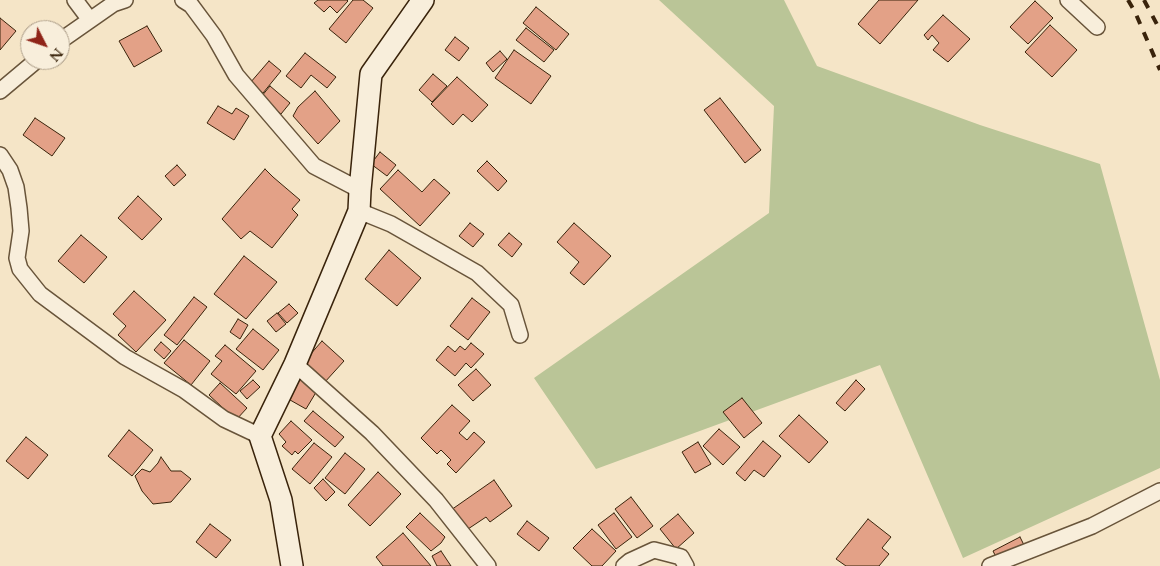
<!DOCTYPE html>
<style>
body{margin:0}
#map{position:relative;width:1160px;height:566px;overflow:hidden;background:#f5e5c7;font-family:Cardo,serif}
canvas{display:block}
.north{position:absolute;left:20px;top:20px;width:50px;height:50px;box-sizing:border-box;background:#f8eedb;border:1px solid #ac9d88;border-radius:50%;rotate:131deg;font-size:14px;font-weight:700;line-height:20px;text-align:center;color:#39230b}
.north::after{content:'';display:block;margin:auto;width:18px;height:22px;background:#8f2418;clip-path:polygon(50% 0,100% 100%,50% 72%,0 100%)}
</style>
<div id="map">
<canvas width="1160" height="566"></canvas>
<div class="north">N</div>
</div>
<script>
const c = document.querySelector('canvas').getContext('2d');
c.lineJoin = 'round';
function fillPath(path, color) {
  c.fillStyle = color;
  c.fill(path, 'evenodd');
}
function shape(rows) {
  const path = new Path2D();
  for (const r of rows) {
    path.moveTo(r[0], r[1]);
    for (let i = 2; i < r.length; i += 2) path.lineTo(r[i], r[i + 1]);
  }
  return path;
}
function strokePath(path, color, width, dash) {
  c.strokeStyle = color;
  c.lineWidth = width;
  c.lineCap = dash ? 'butt' : 'round';
  c.setLineDash(dash || []);
  c.stroke(path);
}
const green = shape([
 [659,0,784,0,817,66,980,125,1100,164,1160,380,1160,468,963,558,880,365,596,469,534,378,769,213,774,106]
]);
const building = shape([
 [318,0,347,0,348,1,337,13,330,6,324,12,314,3,318,0],
 [353,0,363,0,373,8,346,43,329,29,353,0],
 [879,0,918,0,880,44,858,24,879,0],
 [1035,1,1053,18,1028,44,1010,27,1035,1],
 [536,7,569,34,556,50,523,23,536,7],
 [943,15,970,39,948,62,933,50,939,43,932,35,928,40,924,35,943,15],
 [0,18,16,31,0,50,0,18],
 [1050,25,1077,50,1052,77,1025,52,1050,25],
 [147,26,162,51,134,67,119,41,147,26],
 [526,28,554,50,544,62,516,40,526,28],
 [455,37,469,48,459,61,445,50,455,37],
 [514,50,551,76,531,104,495,78,514,50],
 [500,51,507,59,493,72,486,63,500,51],
 [305,53,336,77,327,88,311,75,301,88,286,76,305,53],
 [269,61,281,71,263,93,250,83,269,61],
 [433,74,447,86,432,102,419,90,433,74],
 [457,77,488,105,472,122,463,114,453,125,431,104,457,77],
 [270,86,290,103,281,114,261,97,270,86],
 [315,91,340,121,318,144,293,116,298,107,315,91],
 [720,98,761,150,745,163,704,110,720,98],
 [218,106,232,114,236,108,249,116,234,140,207,123,218,106],
 [35,118,65,138,52,156,23,135,35,118],
 [380,152,396,165,387,176,371,164,380,152],
 [487,161,507,181,498,191,477,171,487,161],
 [177,165,186,175,174,186,165,176,177,165],
 [265,169,273,177,300,200,292,209,298,215,272,248,250,231,241,239,222,219,265,169],
 [398,170,422,192,434,179,450,193,420,226,380,189,398,170],
 [138,196,162,219,142,240,118,218,138,196],
 [470,223,484,234,473,247,459,236,470,223],
 [574,223,611,256,584,285,570,273,579,262,557,242,574,223],
 [509,233,522,244,512,257,498,245,509,233],
 [81,235,107,257,84,283,58,261,81,235],
 [389,250,421,278,397,306,365,279,389,250],
 [244,256,277,282,246,319,214,294,244,256],
 [134,291,166,320,136,352,118,335,126,326,113,314,134,291],
 [194,297,207,307,177,345,164,335,194,297],
 [472,298,490,312,468,340,450,326,472,298],
 [289,304,298,313,287,323,278,313,289,304],
 [277,313,286,324,276,332,267,321,277,313],
 [238,319,248,325,240,339,230,332,238,319],
 [253,329,279,350,263,370,236,349,253,329],
 [184,340,210,361,191,385,164,363,184,340],
 [322,341,344,361,324,383,302,364,322,341],
 [161,342,171,351,164,359,154,350,161,342],
 [471,343,484,354,471,368,466,363,455,376,436,360,448,346,455,352,460,346,465,350,471,343],
 [225,345,256,371,236,394,211,374,222,361,215,356,225,345],
 [476,369,491,385,473,401,458,385,476,369],
 [296,375,318,389,306,409,283,396,296,375],
 [253,380,260,387,247,399,240,391,253,380],
 [856,380,865,389,845,411,836,403,856,380],
 [220,383,247,408,236,420,209,395,220,383],
 [742,398,762,423,744,438,723,412,742,398],
 [452,405,470,421,459,433,467,440,474,432,485,442,456,473,447,464,451,460,441,450,437,454,421,438,452,405],
 [313,411,344,437,335,447,304,421,313,411],
 [799,415,828,442,809,463,779,436,799,415],
 [291,421,312,440,298,454,295,451,292,455,282,446,286,442,279,434,291,421],
 [719,429,740,447,723,465,703,446,719,429],
 [129,430,153,450,132,476,108,456,129,430],
 [26,437,48,455,28,479,6,461,26,437],
 [763,441,781,456,764,477,754,470,745,481,736,473,763,441],
 [698,442,711,464,695,473,682,452,698,442],
 [314,443,332,457,310,484,292,469,314,443],
 [345,453,365,469,345,494,325,478,345,453],
 [161,457,171,471,181,471,191,479,171,502,153,504,142,491,135,476,142,469,150,472,158,463,161,457],
 [378,472,401,494,370,526,348,505,378,472],
 [323,479,335,492,326,501,314,488,323,479],
 [494,480,512,506,490,522,486,517,465,531,451,510,494,480],
 [631,497,653,526,637,538,615,509,631,497],
 [420,513,445,537,441,543,431,551,406,527,420,513],
 [614,513,632,537,616,549,598,525,614,513],
 [678,514,694,533,676,549,660,529,678,514],
 [868,519,891,537,882,548,889,554,879,566,846,566,836,559,868,519],
 [527,521,549,538,539,551,517,534,527,521],
 [210,524,231,540,216,558,196,542,210,524],
 [592,529,616,551,602,566,592,566,573,548,592,529],
 [403,533,431,566,383,566,376,557,403,533],
 [1020,537,1025,547,998,561,993,551,1020,537],
 [441,551,451,566,437,566,432,556,441,551]
]);
const street = shape([
 [75,0,90,20],
 [183,0,191,5,214,36,236,75,314,166,360,190],
 [1068,0,1097,27],
 [60,41,113,4,125,0],
 [0,91,37,60],
 [0,155,10,170,16,187,19,208,21,231,17,258,20,269,40,294,125,357,184,390,224,419,260,436],
 [359,211,391,224,477,273,511,305,520,335],
 [295,364,372,433,436,500,488,566],
 [624,566,630,561,654,550,681,557,686,566],
 [990,566,1092,526,1160,491]
]);
const secondary = shape([
 [292,566,281,500,260,436,295,364,359,211,360,190,371,74,423,0]
]);
const rail = shape([
 [1128,0,1135,12,1160,70],
 [1144,0,1160,30]
]);
fillPath(green, '#bac597');
fillPath(building, '#e3a187');
strokePath(building, '#39230b', 1);
strokePath(street, '#68543a', 18);
strokePath(secondary, '#39230b', 24);
strokePath(street, '#f8eedb', 15);
strokePath(secondary, '#f8eedb', 21);
strokePath(rail, '#39230b', 4, [9, 9]);
</script>
